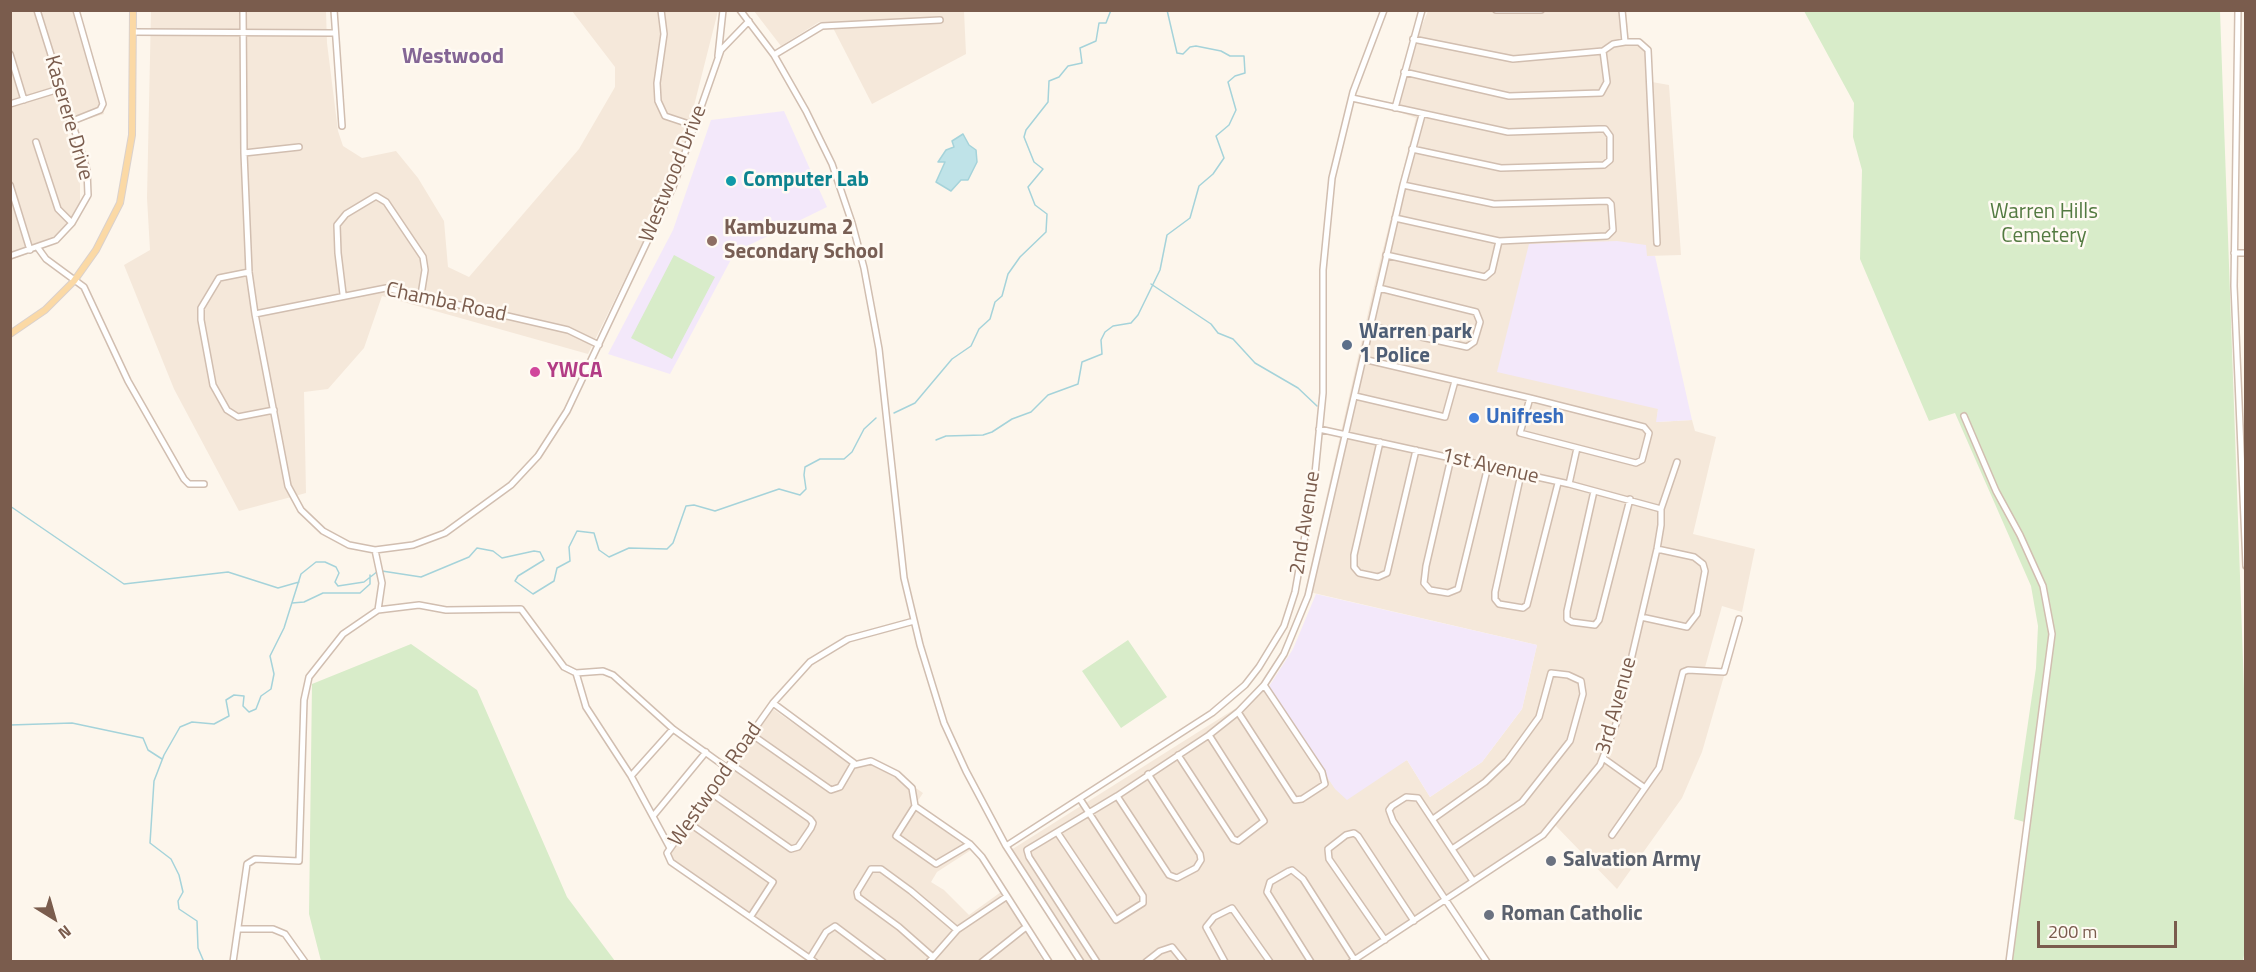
<!DOCTYPE html>
<style>
body{margin:0}
#map{position:relative;width:2256px;height:972px;overflow:hidden;background:#fdf6ec;font-family:"Titillium Web",sans-serif}
canvas{display:block}
.frame{position:absolute;inset:0;border:12px solid #7a5c4d;pointer-events:none}
.north{position:absolute;left:24px;top:888px;width:60px;height:60px;-webkit-text-stroke:4px #fffaf3;paint-order:stroke;rotate:143deg;font-size:16px;font-weight:700;line-height:24px;text-align:center;color:#7a5c4d}
.north::after{content:'';display:block;margin:auto;width:21px;height:27px;background:#7a5c4d;clip-path:polygon(50% 0,100% 100%,50% 72%,0 100%)}
.scale{position:absolute;left:2037px;top:921px;width:140px;height:27px;box-sizing:border-box;border:3px solid #7a5c4d;border-top:0;padding-left:8px;font-size:18px;line-height:21px;white-space:nowrap;color:#7a5c4d;-webkit-text-stroke:4px #fffaf3;paint-order:stroke}
</style>
<div id="map">
<canvas width="2256" height="972"></canvas>
<div class="frame"></div>
<div class="north">N</div>
<div class="scale">200 m</div>
</div>
<script>
const c = document.querySelector('canvas').getContext('2d');
c.lineJoin = 'round';
function fillPath(path, color) {
  c.fillStyle = color;
  c.fill(path, 'evenodd');
}
function shape(rows) {
  const path = new Path2D();
  for (const r of rows) {
    path.moveTo(r[0], r[1]);
    for (let i = 2; i < r.length; i += 2) path.lineTo(r[i], r[i + 1]);
  }
  return path;
}
function strokePath(path, color, width, dash) {
  c.strokeStyle = color;
  c.lineWidth = width;
  c.lineCap = dash ? 'butt' : 'round';
  c.setLineDash(dash || []);
  c.stroke(path);
}
function write(font, color, halo, rows, align = 'center') {
  c.font = font + ' "Titillium Web",sans-serif';
  c.lineWidth = 5;
  c.setLineDash([]);
  c.textBaseline = 'middle';
  c.strokeStyle = halo;
  c.fillStyle = color;
  for (const [text, x, y, turn = 0] of rows) {
    c.save();
    c.translate(x, y);
    c.rotate((+turn || 0) * Math.PI / 180);
    c.textAlign = isNaN(turn) ? turn : align;
    if (halo) c.strokeText(text, 0, 0);
    c.fillText(text, 0, 0);
    c.restore();
  }
}
const residential = shape([
 [11,11,77,11,104,114,66,126,80,184,80,210,68,228,49,246,11,260],
 [151,11,326,11,327,43,338,131,343,146,362,158,396,151,418,178,444,221,448,267,469,277,579,149,615,87,615,67,572,11,718,11,677,173,588,354,382,296,364,348,328,389,304,392,306,493,239,511,174,389,124,265,150,250,147,198],
 [754,11,964,11,966,54,872,104,830,22,819,22,781,46],
 [1428,11,1626,11,1629,40,1649,47,1652,82,1669,85,1681,255,1647,256,1658,409,1657,422,1692,420,1695,431,1716,437,1693,534,1755,549,1742,612,1722,606,1704,671,1724,676,1702,752,1682,798,1617,889,1553,823,1543,834,1346,961,1082,961,1011,850,1268,688,1335,788,1340,791,1407,760,1430,797,1482,762,1522,709,1537,645,1305,591,1377,273,1416,118,1396,111,1418,35],
 [773,709,852,765,871,757,923,793,913,808,971,850,937,872,931,882,944,890,969,915,1001,892,1043,961,806,961,666,857]
]);
const education = shape([
 [784,111,827,207,735,252,670,374,608,354,673,230,711,120],
 [1617,241,1646,245,1647,256,1655,256,1692,420,1656,422,1658,409,1497,372,1529,244],
 [1316,594,1537,645,1522,709,1482,762,1430,797,1407,760,1347,800,1335,789,1268,688,1293,649]
]);
const green = shape([
 [1804,11,2220,11,2245,717,2246,943,2243,961,2011,961,2028,823,2014,819,2036,668,2038,626,2031,586,1955,413,1929,421,1860,259,1862,170,1853,137,1854,103],
 [674,255,715,277,672,359,631,338],
 [1128,640,1167,697,1121,728,1082,671],
 [411,644,477,690,567,897,615,961,321,961,309,914,312,684]
]);
const water = shape([
 [963,134,969,145,976,150,977,162,968,180,961,180,951,191,936,182,945,162,938,162,946,150,954,147,952,141,963,134]
]);
const stream = shape([
 [1151,284,1211,324,1218,333,1233,339,1255,363,1298,388,1317,406],
 [894,413,915,403,952,359,971,346,979,329,990,319,995,302,1002,296,1008,274,1020,257,1046,232,1047,214,1035,205,1028,187,1043,169,1034,162,1024,137,1026,130,1048,102,1049,81,1059,77,1068,66,1082,63,1080,48,1096,41,1099,23,1106,23,1111,10],
 [936,440,946,436,983,435,992,432,1012,419,1031,412,1048,395,1078,384,1082,362,1102,354,1101,340,1105,332,1113,326,1131,323,1138,315,1160,270,1167,235,1190,218,1199,186,1213,174,1224,158,1216,136,1229,125,1236,110,1228,82,1235,76,1245,73,1244,56,1230,56,1221,51,1196,46,1190,47,1183,54,1177,53,1167,10],
 [10,506,124,584,228,572,278,588,299,582],
 [382,571,421,577,469,557,477,548,493,551,502,558,534,551,540,552,544,560,518,576,515,581,533,594,554,581,557,568,570,561,569,547,577,531,594,533,599,550,609,557,629,548,667,549,673,543,686,506,694,505,715,511,779,489,800,495,806,489,804,475,805,467,820,459,844,459,852,452,864,429,876,418],
 [292,603,304,602,323,593,360,593,370,584,370,575],
 [10,725,72,723,143,738,148,750,162,759],
 [204,962,198,948,197,921,179,909,178,901,183,892,179,875,171,859,150,843,154,781,164,755,180,727,192,722,214,724,229,716,226,700,234,695,244,696,243,706,249,712,256,709,261,696,271,689,274,674,270,656,284,628,301,574,316,562,325,562,336,567,339,573,335,582,338,586,364,582,378,571]
]);
const minor = shape([
 [243,10,244,153,249,272,255,314,288,486,301,510,323,531,349,545,375,550,413,545,445,533,511,485,538,456,567,411,673,187,721,50,749,21],
 [334,10,342,126],
 [661,10,664,34,657,83,658,101,665,116,695,126],
 [740,10,774,55,806,111,832,164,852,223,864,268,879,349,904,578,920,645,944,723,966,771,1006,846,1081,962],
 [1496,10,1541,10],
 [1622,10,1625,42],
 [2238,10,2234,286,2246,566],
 [134,32,333,33],
 [1603,51,1613,44,1625,42,1639,42,1648,50,1657,243],
 [10,54,24,100],
 [774,55,822,26,940,20],
 [718,56,723,10],
 [1404,72,1509,96,1601,93,1607,82,1603,51,1513,59,1413,39],
 [1352,98,1508,132,1599,129,1605,129,1610,136,1610,160,1604,165,1501,168,1412,149],
 [10,104,59,89],
 [1395,108,1422,10],
 [70,122,100,110,103,104,76,10],
 [36,142,58,209,72,223],
 [244,153,299,147],
 [10,185,30,250],
 [1395,218,1499,241,1607,236,1613,230,1611,204,1608,201,1494,204,1403,185],
 [38,248,46,259,84,287,128,381,184,479,189,484,204,484],
 [2234,253,2246,253],
 [1386,255,1485,277,1492,271,1499,241],
 [10,256,56,240,72,223,88,195,87,170,37,10],
 [249,272,219,278,201,308,201,320,213,385,227,410,238,417,274,410],
 [343,294,338,253,337,225,346,214,376,196,386,202,423,257,425,270,421,295],
 [255,314,386,288,568,330,599,345],
 [1371,326,1467,347,1474,342,1480,322,1476,312,1379,288],
 [1363,359,1530,398,1644,427,1649,433,1642,460,1636,463,1520,433,1530,398],
 [1355,396,1445,417,1455,381],
 [1964,416,1996,491,2020,535,2043,586,2052,634,2009,962],
 [1319,429,1569,484,1661,509],
 [1380,442,1354,555,1354,567,1359,573,1378,577,1387,573,1416,450],
 [1451,458,1426,566,1424,583,1430,590,1448,593,1458,589,1488,466],
 [1521,474,1495,592,1495,599,1499,604,1523,608,1527,605,1558,483],
 [1569,484,1577,448],
 [1594,491,1567,611,1567,619,1572,622,1595,625,1599,620,1630,499],
 [375,550,382,583,378,610],
 [1641,617,1687,627,1697,614,1705,571,1703,564,1694,557,1657,549],
 [576,673,586,707,631,776,670,848],
 [1238,712,1295,800,1302,799,1325,784,1322,772,1264,685],
 [751,734,831,790,840,787,854,763,773,703],
 [1178,755,1233,839,1238,841,1264,821,1209,735],
 [1603,758,1645,788],
 [854,765,871,761,897,774,912,788,915,806],
 [631,776,673,729],
 [711,793,791,849,798,847,811,828,813,823,810,819,731,764],
 [1117,796,1169,875,1177,878,1196,868,1201,860,1200,854,1148,774],
 [654,815,706,752],
 [1433,819,1485,782,1507,761,1539,717,1551,673,1568,675,1581,681,1583,694,1570,741,1522,802,1452,849],
 [689,823,773,882,751,916],
 [1057,832,1116,920,1143,903,1143,896,1080,799],
 [1612,835,1659,768,1683,672,1688,670,1724,672,1739,619],
 [970,844,936,864,896,836,915,806,970,844,982,857,1049,962],
 [1006,846,1212,713,1245,685,1259,667,1284,626,1295,592,1314,484,1323,393,1323,270,1332,178,1353,92,1384,10],
 [1473,881,1418,798,1406,797,1392,806,1389,810,1393,821,1487,962],
 [238,929,273,929,285,934,305,962],
 [1385,940,1329,859,1328,849,1346,835,1354,833,1358,836,1414,921],
 [933,957,899,927,858,897,857,892,871,869,881,869,911,891,957,930],
 [810,958,826,932,835,926,883,962],
 [233,962,247,864,255,859,299,861,304,700,309,677,343,634,378,610,419,605,446,610,521,609,564,667,576,673,603,671,613,675,673,729,727,768],
 [815,962,671,862,667,853,773,703,810,662,848,639,914,621],
 [929,962,957,930,1006,897],
 [982,962,1026,927],
 [1097,962,1029,857,1027,850,1117,796,1209,735,1238,712,1264,685,1284,654,1308,596,1403,185,1422,115],
 [1146,962,1160,951,1172,947,1184,962],
 [1225,962,1206,927,1214,917,1232,908,1270,962],
 [1311,962,1267,892,1270,882,1289,871,1292,870,1303,879,1354,959],
 [1351,962,1543,835,1600,765,1616,724,1657,549,1661,525,1661,509,1677,462]
]);
const major = shape([
 [10,334,45,310,74,281,96,250,120,203,132,135,133,10]
]);
const markers = [
 [731,181,6,"#0f9aa8"],
 [712,241,6,"#8d6e63"],
 [1347,345,6,"#5c6f8a"],
 [535,372,6,"#d1479c"],
 [1474,418,6,"#3f7fe0"],
 [1551,861,6,"#6b7280"],
 [1489,915,6,"#6b7280"]
];
const streetNames = [
 ["Kaserere Drive",68,118,74],
 ["Westwood Drive",674,174,-68],
 ["Chamba Road",446,303,12],
 ["1st Avenue",1490,467,13],
 ["2nd Avenue",1306,523,-81],
 ["3rd Avenue",1617,706,-74],
 ["Westwood Road",716,785,-55]
];
const cultureNames = [
 ["Computer Lab",743,181]
];
const parkNames = [
 ["Warren Hills",2044,213],
 ["Cemetery",2044,237]
];
const educationNames = [
 ["Kambuzuma 2",724,229],
 ["Secondary School",724,253]
];
const serviceNames = [
 ["Warren park",1359,333],
 ["1 Police",1359,357]
];
const hotelNames = [
 ["YWCA",547,372]
];
const shopNames = [
 ["Unifresh",1486,418]
];
const worshipNames = [
 ["Salvation Army",1563,861],
 ["Roman Catholic",1501,915]
];
const neighbourhoodNames = [
 ["Westwood",453,58]
];
fillPath(residential, '#f5e8da');
fillPath(education, '#f3e8fa');
fillPath(green, '#d8ecc9');
fillPath(water, '#bfe3e8');
strokePath(water, '#a5d3da', 1.5);
strokePath(stream, '#a5d3da', 1.5);
strokePath(minor, '#d1beb0', 8);
strokePath(major, '#dad1cd', 8);
strokePath(minor, '#fff', 5);
strokePath(major, '#fbd9a5', 6);
for (const [x, y, r, color] of markers) {
  const dot = new Path2D();
  dot.arc(x, y, r, 0, 2 * Math.PI);
  c.fillStyle = color;
  c.fill(dot);
  strokePath(dot, '#fffaf3', 2);
}
write('21px', '#7a5c4d', '#fffaf3', streetNames);
write('bold 21px', '#0d838f', '#fffaf3', cultureNames, 'left');
write('21px', '#537a41', '#fffaf3', parkNames);
write('bold 21px', '#785e54', '#fffaf3', educationNames, 'left');
write('bold 21px', '#4e5e75', '#fffaf3', serviceNames, 'left');
write('bold 21px', '#b23c85', '#fffaf3', hotelNames, 'left');
write('bold 21px', '#366cbe', '#fffaf3', shopNames, 'left');
write('bold 21px', '#5b616d', '#fffaf3', worshipNames, 'left');
write('bold 22px', '#846695', '#fffaf3', neighbourhoodNames);
</script>
